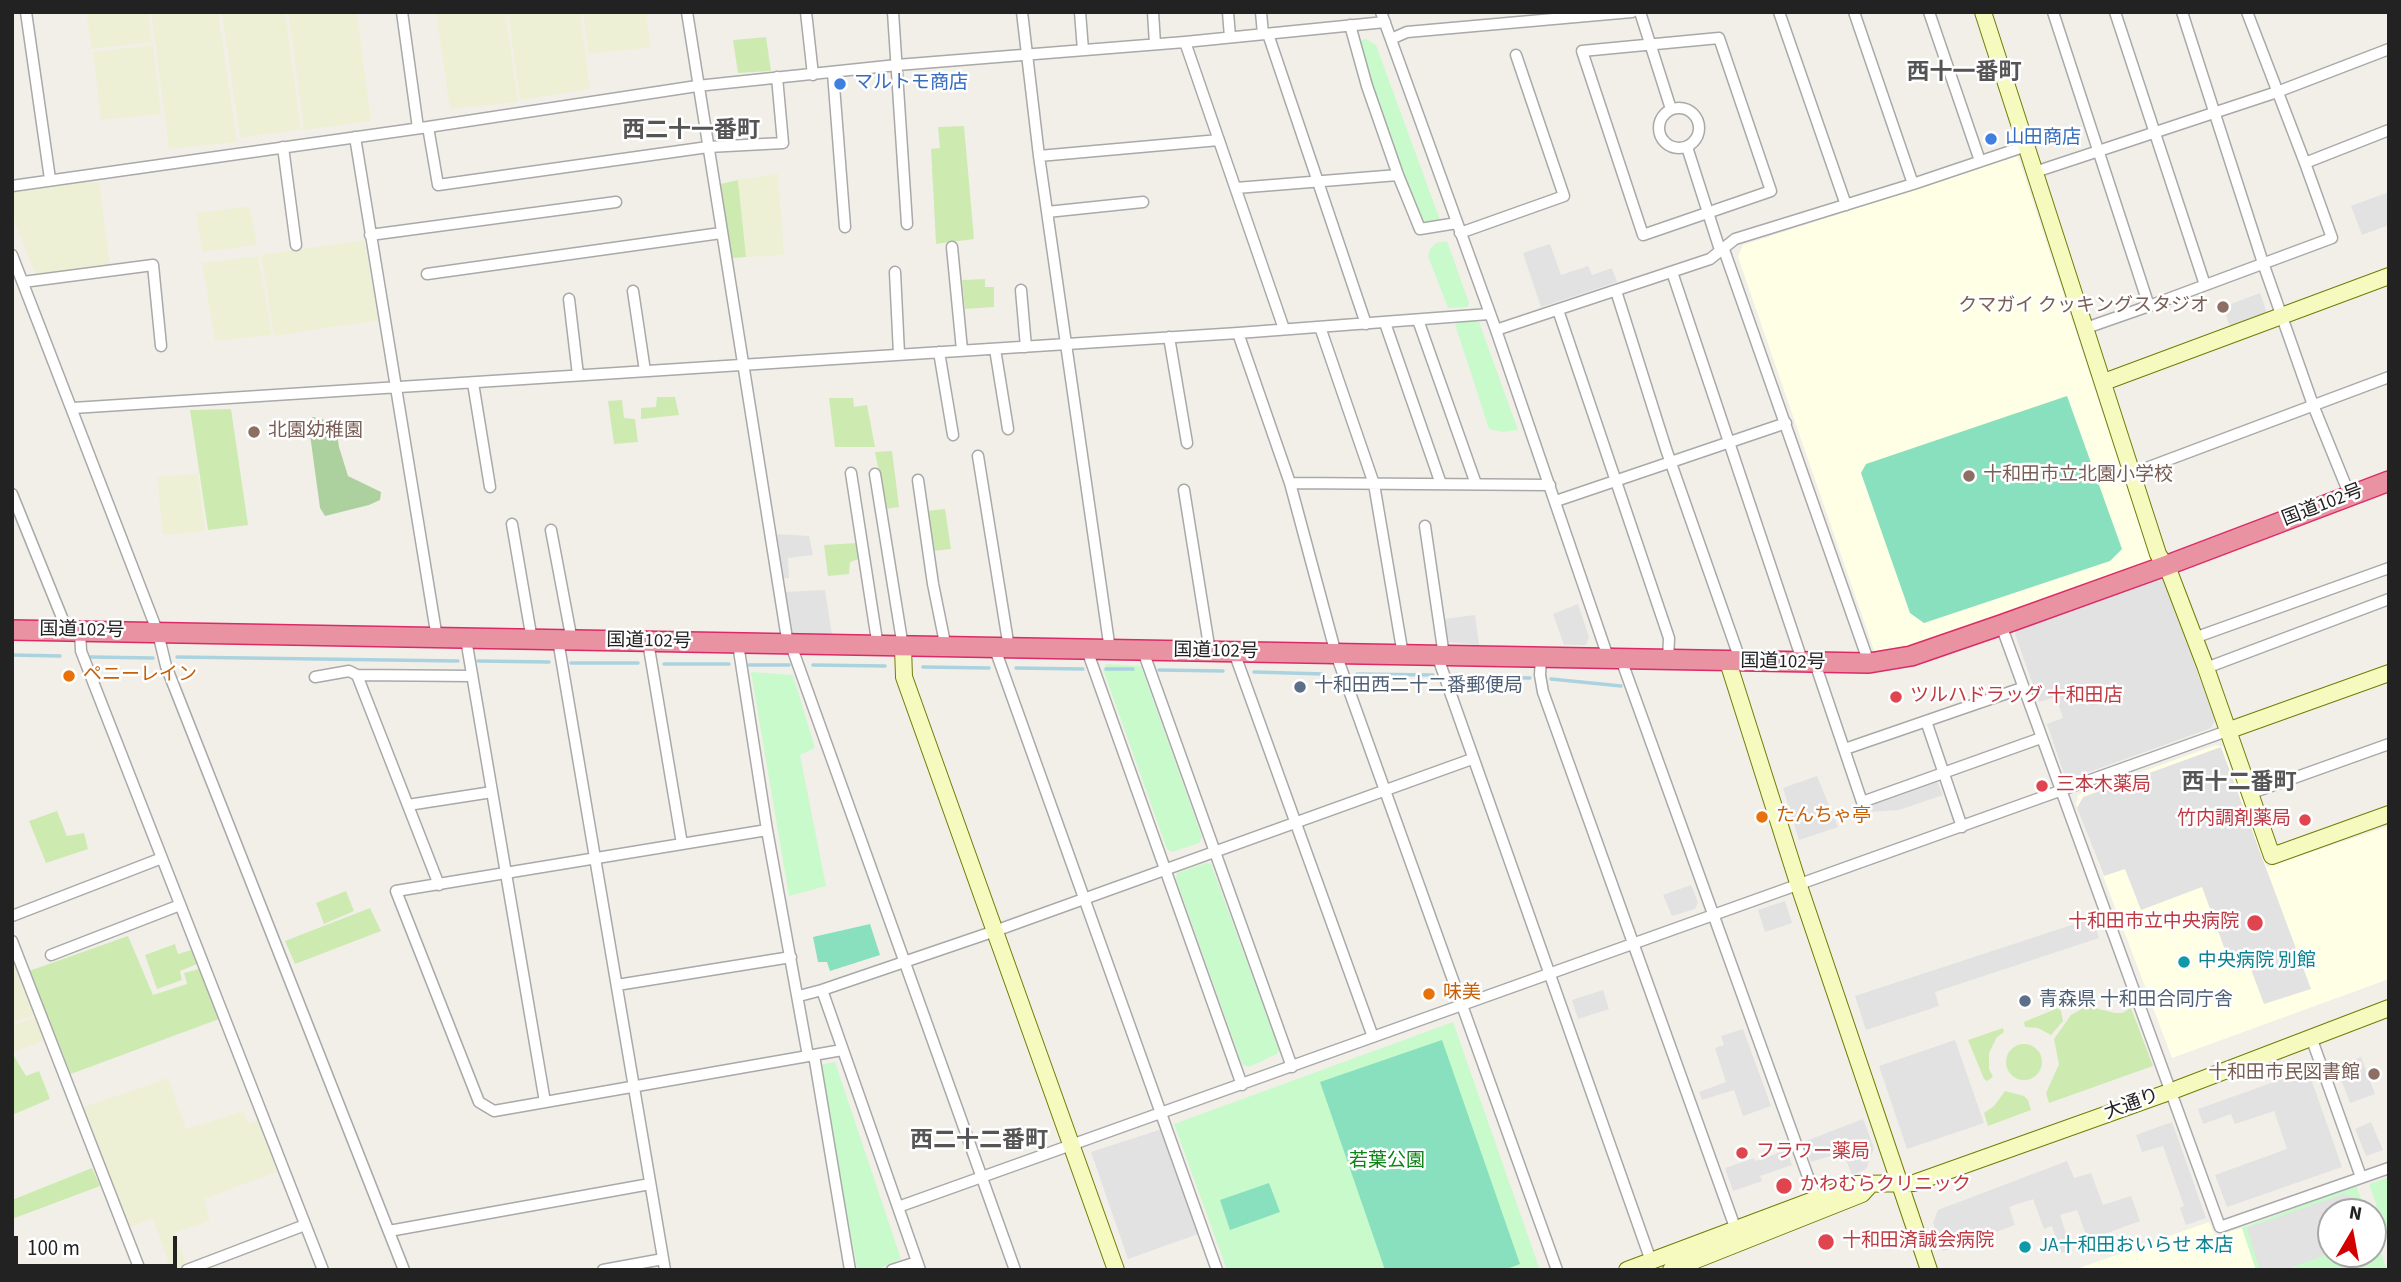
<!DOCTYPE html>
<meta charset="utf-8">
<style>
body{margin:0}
#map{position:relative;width:2401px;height:1282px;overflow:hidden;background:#f2efe9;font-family:"Source Sans 3",sans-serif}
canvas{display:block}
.frame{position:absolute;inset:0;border:14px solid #222;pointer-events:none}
.north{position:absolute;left:2317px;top:1198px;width:70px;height:70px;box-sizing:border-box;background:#fff;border:2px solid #a7a7a7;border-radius:50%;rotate:10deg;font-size:19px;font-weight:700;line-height:28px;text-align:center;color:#222}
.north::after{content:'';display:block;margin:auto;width:24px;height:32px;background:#d40000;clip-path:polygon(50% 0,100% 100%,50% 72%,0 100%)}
.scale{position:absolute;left:14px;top:1236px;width:163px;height:32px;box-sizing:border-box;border:4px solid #222;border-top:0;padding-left:9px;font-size:21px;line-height:24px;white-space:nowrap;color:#222;-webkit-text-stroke:5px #fff;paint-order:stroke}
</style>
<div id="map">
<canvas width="2401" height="1282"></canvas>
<div class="frame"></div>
<div class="north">N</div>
<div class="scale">100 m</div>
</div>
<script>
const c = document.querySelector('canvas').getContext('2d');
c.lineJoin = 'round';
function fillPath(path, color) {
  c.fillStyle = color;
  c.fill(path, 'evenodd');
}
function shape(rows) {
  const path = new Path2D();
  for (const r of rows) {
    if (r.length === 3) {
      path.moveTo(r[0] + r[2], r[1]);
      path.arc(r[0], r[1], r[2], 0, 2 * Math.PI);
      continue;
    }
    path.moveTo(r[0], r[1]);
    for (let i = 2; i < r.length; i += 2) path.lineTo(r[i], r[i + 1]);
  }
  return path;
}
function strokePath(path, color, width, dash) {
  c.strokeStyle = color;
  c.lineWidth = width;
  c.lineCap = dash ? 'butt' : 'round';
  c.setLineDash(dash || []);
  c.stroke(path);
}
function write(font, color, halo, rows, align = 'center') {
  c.font = font + ' "Source Sans 3","Noto Sans JP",sans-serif';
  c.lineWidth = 5;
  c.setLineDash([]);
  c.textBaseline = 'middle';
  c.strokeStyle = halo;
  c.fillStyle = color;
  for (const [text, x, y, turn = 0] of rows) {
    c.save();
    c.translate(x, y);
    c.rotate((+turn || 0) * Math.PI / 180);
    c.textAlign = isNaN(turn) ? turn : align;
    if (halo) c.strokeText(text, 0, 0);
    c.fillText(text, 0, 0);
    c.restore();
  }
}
const education = shape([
 [2018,156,2151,560,1917,645,1875,653,1738,257,1743,245],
 [2216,745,2223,747,2267,867,2389,826,2389,979,2172,1058,2076,804,2078,795],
 [2209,1222,2215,1236,2242,1228,2256,1270,2074,1270]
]);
const farmland = shape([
 [86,12,148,12,152,42,92,49],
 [151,12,218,12,237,142,169,149],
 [222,12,285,12,301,129,240,138],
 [288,12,357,12,371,121,304,130],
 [436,12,505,12,518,102,450,109],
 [508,12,580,12,590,89,520,100],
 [583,12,646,12,651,47,589,54],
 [153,45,161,114,101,120,93,52],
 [778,173,784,255,746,257,738,180],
 [92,180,92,183,99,182,110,265,36,275,12,215,12,192],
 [250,206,257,245,202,252,196,213],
 [364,240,379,320,274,336,261,255],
 [258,256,272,335,215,341,202,263],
 [198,474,205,531,163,535,157,477],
 [12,959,34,1015,12,1023],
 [35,1017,45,1040,12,1053,12,1026],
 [168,1078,186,1129,243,1111,248,1124,259,1120,277,1172,204,1199,210,1221,174,1233,187,1266,177,1270,171,1270,153,1219,129,1227,81,1108]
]);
const grass = shape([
 [766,37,771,71,738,73,733,40],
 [964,126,974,239,936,244,931,149,940,148,938,127],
 [738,180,746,257,732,258,720,184],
 [985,279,985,287,994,287,994,307,965,309,962,280],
 [657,397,675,397,679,415,641,419,641,408,656,407],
 [829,398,853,398,854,407,867,405,875,447,835,447],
 [622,400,624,418,635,419,638,442,614,444,608,401],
 [231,409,248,525,208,530,190,410],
 [892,451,899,507,886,509,875,452],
 [945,509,951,549,933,551,927,511],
 [857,543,859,559,850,562,849,574,828,576,824,545],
 [57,811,67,836,84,833,88,849,46,863,29,821],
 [346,891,354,911,324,924,316,903],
 [370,908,381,931,295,964,285,941],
 [128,936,153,995,187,984,184,973,199,969,219,1019,71,1074,29,971],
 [175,944,178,954,191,950,197,964,180,971,182,980,157,989,145,955],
 [2087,1006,2115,1013,2122,1013,2131,1008,2153,1066,2049,1103,2046,1093,2059,1064,2054,1039,2071,1015],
 [2058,1008,2061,1011,2063,1021,2051,1035,2038,1028,2025,1027,2024,1022],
 [2003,1028,2004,1032,1997,1037,1989,1053,1989,1069,1993,1077,1987,1081,1984,1079,1968,1040],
 [2024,1062,18],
 [14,1056,26,1076,39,1071,50,1099,12,1115,12,1057],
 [2005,1091,2024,1096,2028,1100,2031,1110,1988,1126,1984,1113,1994,1106],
 [92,1168,100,1186,12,1219,12,1200]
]);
const forest = shape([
 [313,417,325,420,336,427,339,447,348,476,381,492,380,500,369,505,325,516,320,508,308,420]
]);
const park = shape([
 [1366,39,1376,45,1440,220,1438,222,1433,224,1422,222,1393,156,1359,41],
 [1447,241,1469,303,1468,307,1448,308,1428,256,1430,249,1436,243],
 [1466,321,1479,322,1518,430,1503,432,1489,429,1455,324],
 [1107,664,1141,666,1202,837,1199,843,1172,852,1167,849,1103,669],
 [751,672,793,675,815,748,800,755,826,886,789,896],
 [1206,863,1211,864,1279,1049,1277,1054,1249,1067,1242,1064,1176,879,1177,873],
 [1453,1022,1540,1270,1227,1270,1174,1124],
 [835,1062,901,1259,875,1270,857,1268,820,1065],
 [2389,1177,2389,1241,2369,1184],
 [2356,1185,2366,1212,2331,1212,2331,1254,2373,1254,2373,1231,2387,1270,2256,1270,2242,1228]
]);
const pitch = shape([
 [2067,396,2122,549,2110,561,1924,623,1910,613,1861,473,1866,464],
 [870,924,880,955,830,971,827,962,818,962,813,937],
 [1442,1040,1520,1264,1504,1270,1385,1270,1320,1082],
 [1269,1183,1280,1212,1230,1230,1220,1200]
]);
const parking = shape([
 [2389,192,2389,225,2362,235,2351,206],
 [1550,244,1561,275,1588,266,1592,275,1612,268,1617,282,1541,307,1523,253],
 [2260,293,2267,313,2230,327,2223,307],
 [775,534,809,536,813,555,788,558,789,578,780,579],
 [2162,577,2215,720,2211,728,2075,777,2064,774,2047,724,2063,718,2056,697,2039,702,2015,634,2018,628],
 [825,590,832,636,791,635,784,592],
 [1578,604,1589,637,1586,645,1564,645,1553,614],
 [1475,615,1479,645,1448,642,1444,619],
 [2221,747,2311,989,2264,1004,2249,964,2232,969,2202,887,2141,910,2125,869,2104,876,2077,808,2083,797],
 [1817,776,1838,827,1799,840,1783,788],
 [1936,778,1943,795,1899,810,1867,812,1867,804],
 [1691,885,1698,902,1695,909,1672,916,1663,895],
 [1785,901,1792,923,1765,932,1758,910],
 [2093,918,2099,938,1935,992,1939,1006,1866,1030,1855,996],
 [1603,990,1609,1009,1578,1019,1572,1000],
 [1743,1029,1771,1106,1743,1116,1734,1090,1702,1100,1699,1092,1726,1082,1715,1048,1724,1045,1721,1036],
 [1955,1040,1984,1123,1907,1149,1879,1066],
 [2361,1057,2375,1094,2350,1103,2336,1066],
 [2308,1070,2342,1167,2227,1207,2215,1175,2287,1149,2274,1111,2235,1124,2231,1114,2203,1124,2198,1109],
 [1863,1119,1874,1148,1866,1169,1852,1175,1843,1152,1811,1162,1803,1142],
 [2172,1122,2206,1218,2186,1225,2180,1208,2184,1206,2163,1146,2142,1152,2136,1135],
 [2371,1122,2383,1150,2366,1156,2355,1129],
 [1162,1129,1201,1233,1128,1259,1091,1152],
 [1787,1150,1792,1165,1760,1176,1762,1181,1733,1191,1725,1168,1754,1158,1755,1161],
 [2067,1161,2074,1178,2091,1173,2103,1205,2131,1196,2140,1221,2088,1240,2077,1210,2060,1215,2071,1249,2061,1253,2052,1226,2044,1229,2033,1199,2009,1207,2015,1225,1943,1251,1933,1223,1938,1210],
 [2344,1194,2360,1199,2363,1212,2331,1212,2331,1253,2284,1270,2260,1270,2247,1228]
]);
const stream = shape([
 [12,655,60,656],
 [91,657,153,658],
 [177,657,458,661],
 [478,661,549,662],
 [571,663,638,663],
 [664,664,729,664],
 [749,665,789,665],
 [813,665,885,666],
 [923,667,989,668],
 [1016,668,1083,669],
 [1106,669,1133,669],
 [1159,670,1223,671],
 [1254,672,1324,674],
 [1357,674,1433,675],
 [1457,676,1530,678],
 [1551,679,1621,686]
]);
const street = shape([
 [26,12,50,179],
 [402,12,418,128],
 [687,12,788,645],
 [806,12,813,75],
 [893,12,907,224],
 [1022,12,1039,156,1110,650],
 [1080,12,1083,50],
 [1153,12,1155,44],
 [1228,12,1230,37],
 [1261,12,1263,34],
 [1381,12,1496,330,1609,660],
 [1640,12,1671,109],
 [1779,12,1846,205],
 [1854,12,1913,184],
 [1929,12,1980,161],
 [2053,12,2149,306,2086,328],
 [2115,12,2205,285],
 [2182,12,2263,263,2313,405,2350,496],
 [1350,25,1367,86,1398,175,1420,229,1457,223],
 [1268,34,1366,324],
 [1719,38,1771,191,1643,235,1582,51,1719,38],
 [1391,39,1407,32,1632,12],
 [1185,42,1284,329],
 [833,73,845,227],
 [1679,128,20],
 [428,127,438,185,708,147,783,143,777,77],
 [355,137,437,638],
 [283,147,296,245],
 [1687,147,1720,250],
 [1039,156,1219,140],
 [2305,163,2389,130],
 [2035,172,2277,92,2389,49],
 [12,186,428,127,697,86,897,65,1185,42,1385,22],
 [1236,188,1398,175],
 [1047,212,1143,202],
 [1460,233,1564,196,1516,55],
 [370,235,616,202],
 [952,247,962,350],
 [1723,247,1869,663],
 [12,255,158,633,166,666,404,1270],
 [895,272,899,354],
 [1672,272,1803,663],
 [427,274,721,233],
 [23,282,153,265,161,346],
 [1021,290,1026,347],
 [633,291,645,371],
 [1616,291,1666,449,1737,651,1739,662],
 [569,299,578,375],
 [2149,306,2332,238,2305,163,2247,12],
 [1558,310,1669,638,1668,661],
 [1418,320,1476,484],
 [1385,323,1441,484],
 [1320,327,1374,484,1403,655],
 [1496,330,1710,259,1735,239,1913,184,2026,146],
 [1238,333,1290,483,1336,654,1557,1270],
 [1169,337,1187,443],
 [995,349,1008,429],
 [939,352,953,435],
 [473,383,490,487],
 [73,408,1238,333,1489,314],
 [978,456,1009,648],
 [851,473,878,647],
 [2133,473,2389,377],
 [875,474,903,647],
 [918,480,933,584,946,648],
 [1290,483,1550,485],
 [1184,490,1210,652],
 [12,494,67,630],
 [1556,501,1786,423],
 [512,524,532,640],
 [1425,526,1444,656],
 [551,530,572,641],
 [2001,625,2220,1227,2389,1168],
 [80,631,81,651,323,1270],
 [2194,638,2389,568],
 [466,639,545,1102],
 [558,640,665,1270],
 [648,642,682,844],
 [738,644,767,830,808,1056,494,1111,479,1102,396,891,767,830],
 [791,645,1015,1270],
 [995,649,1217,1270],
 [1087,650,1242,1085],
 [1143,651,1292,1067],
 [1234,652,1373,1037],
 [1437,655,1651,1261],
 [1541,658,1540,675,1543,692,1736,1230],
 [1621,659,1816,1199],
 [1815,663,1862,802,2041,738],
 [2206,668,2389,599],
 [357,675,439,885],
 [315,677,349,671,357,675,472,676],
 [1926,721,1962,827],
 [1845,749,2022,688],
 [2249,794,2389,744],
 [408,805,492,792],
 [12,916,162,858],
 [12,941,140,1270],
 [51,955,180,905],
 [617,985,791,957],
 [822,990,920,1270],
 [799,996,822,990,995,931,1472,759],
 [2311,1037,2361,1177],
 [814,1055,850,1270],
 [808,1056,842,1050],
 [898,1207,2227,731],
 [389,1231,650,1184],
 [187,1270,305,1225],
 [603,1270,663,1259],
 [892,1270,917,1262]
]);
const secondary = shape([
 [1983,12,2158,554,2170,574,2206,668,2272,856,2389,814],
 [2104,382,2389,276],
 [903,647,904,677,1116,1270],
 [1728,662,1799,886,1929,1270],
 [2227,731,2389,673],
 [1627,1270,1856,1184,1914,1183,2172,1091,2389,1008],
 [1671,1270,1862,1194,1871,1184]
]);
const highway = shape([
 [12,630,1869,663,1911,656,2001,625,2165,566,2389,481]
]);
const markers = [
 [840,84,7,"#3f7fe0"],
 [1991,139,7,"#3f7fe0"],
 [2223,307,7,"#8d6e63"],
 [254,432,7,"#8d6e63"],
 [1969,476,7,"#8d6e63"],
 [69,676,7,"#e8710a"],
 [1300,687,7,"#5c6f8a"],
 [1896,697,7,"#e0444e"],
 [2042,786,7,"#e0444e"],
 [1762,817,7,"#e8710a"],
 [2305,820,7,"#e0444e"],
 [2255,923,9,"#e0444e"],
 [2184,962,7,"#0f9aa8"],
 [1429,994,7,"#e8710a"],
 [2025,1001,7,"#5c6f8a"],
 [2374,1074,7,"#8d6e63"],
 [1742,1153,7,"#e0444e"],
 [1784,1186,9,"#e0444e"],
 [1826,1242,9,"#e0444e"],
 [2025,1247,7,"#0f9aa8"]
];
const shopNames = [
 ["マルトモ商店",854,84],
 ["山田商店",2005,139]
];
const educationNames = [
 ["クマガイ クッキングスタジオ",2209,307],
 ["北園幼稚園",268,432,"left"],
 ["十和田市立北園小学校",1983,476,"left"],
 ["十和田市民図書館",2360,1074]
];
const streetNames = [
 ["国道102号",2323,506,-21],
 ["国道102号",82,631,1],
 ["国道102号",649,642,1],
 ["国道102号",1216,652,1],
 ["国道102号",1783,663,1],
 ["大通り",2132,1105,-20]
];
const foodNames = [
 ["ペニーレイン",83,676],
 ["たんちゃ亭",1776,817],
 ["味美",1443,994]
];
const serviceNames = [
 ["十和田西二十二番郵便局",1314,687],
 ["青森県 十和田合同庁舎",2039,1001]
];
const healthNames = [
 ["ツルハドラッグ 十和田店",1910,697],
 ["三本木薬局",2056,786],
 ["竹内調剤薬局",2291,820,"right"],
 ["十和田市立中央病院",2239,923,"right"],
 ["フラワー薬局",1756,1153],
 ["かわむらクリニック",1800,1186],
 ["十和田済誠会病院",1842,1242]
];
const cultureNames = [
 ["中央病院 別館",2198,962],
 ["JA十和田おいらせ 本店",2039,1247]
];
const parkNames = [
 ["若葉公園",1387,1162]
];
const quarterNames = [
 ["西十一番町",1964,74],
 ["西二十一番町",691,132],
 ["西十二番町",2239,784],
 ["西二十二番町",979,1142]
];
fillPath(education, '#ffffe5');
fillPath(farmland, '#eef0d5');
fillPath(grass, '#cdebb0');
fillPath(forest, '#add19e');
fillPath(park, '#c8facc');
fillPath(pitch, '#88e0be');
fillPath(parking, '#e2e2e2');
strokePath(stream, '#aad3df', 3.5);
strokePath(street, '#a9a9a9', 13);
strokePath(secondary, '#707d05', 18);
strokePath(highway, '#dc2a67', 22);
strokePath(street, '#fff', 10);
strokePath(secondary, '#f7fabf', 16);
strokePath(highway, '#e892a2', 19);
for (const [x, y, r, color] of markers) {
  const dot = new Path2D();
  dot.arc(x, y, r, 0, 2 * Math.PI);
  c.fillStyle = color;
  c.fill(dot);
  strokePath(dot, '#fff', 2.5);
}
write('19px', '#366cbe', '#fff', shopNames, 'left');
write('19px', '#785e54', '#fff', educationNames, 'right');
write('19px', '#222', '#fff', streetNames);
write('19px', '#c56008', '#fff', foodNames, 'left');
write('19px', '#4e5e75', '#fff', serviceNames, 'left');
write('19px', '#be3a42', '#fff', healthNames, 'left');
write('19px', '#0d838f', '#fff', cultureNames, 'left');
write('19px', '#0c8416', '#fff', parkNames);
write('bold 23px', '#555', '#fff', quarterNames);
</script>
